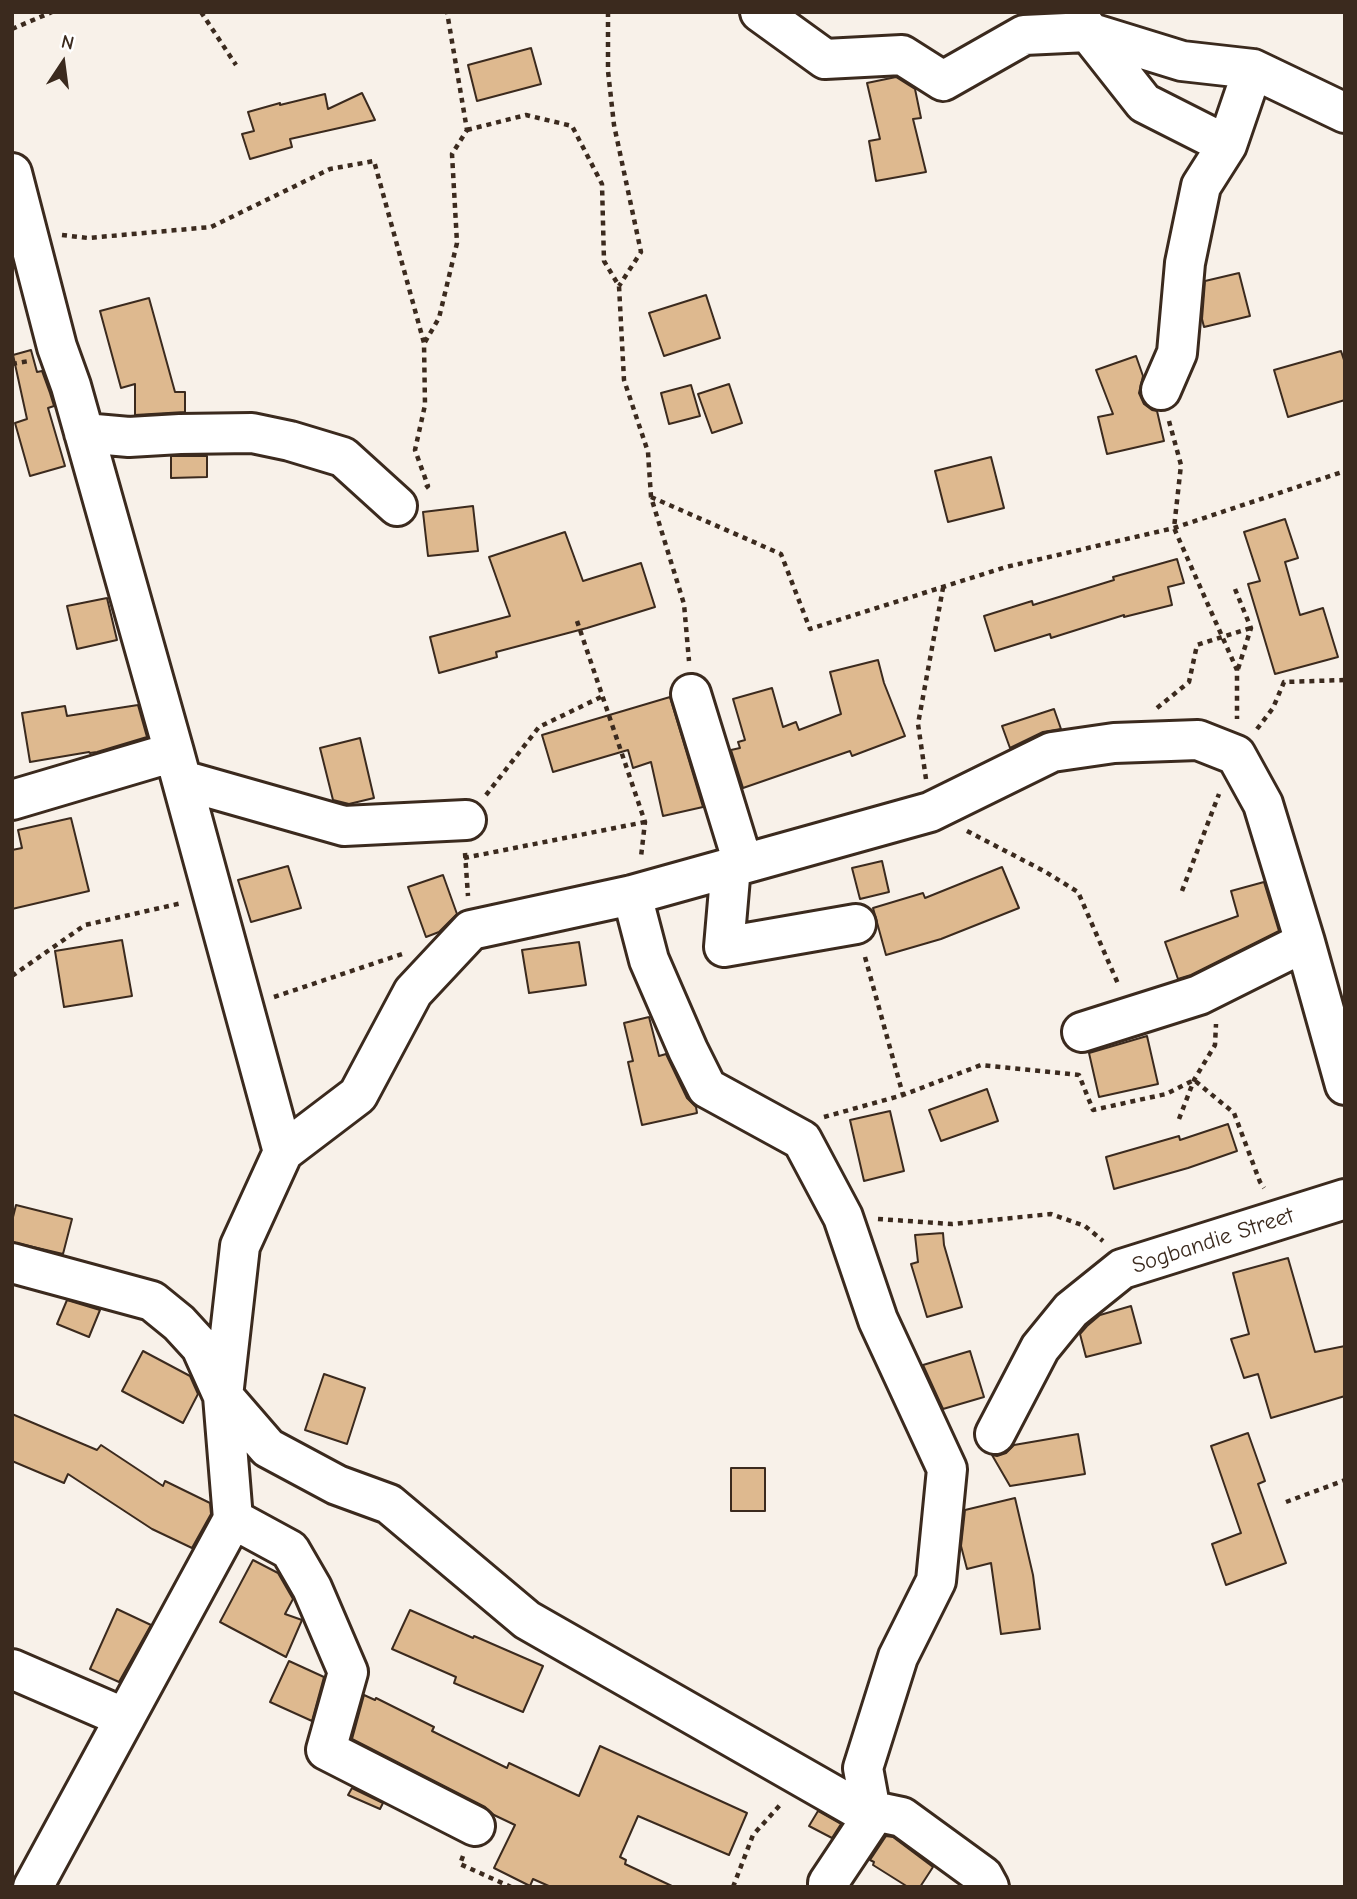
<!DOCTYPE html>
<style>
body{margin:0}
#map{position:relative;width:1357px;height:1899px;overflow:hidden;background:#f8f1e9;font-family:"Comic Neue",sans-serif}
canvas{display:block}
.frame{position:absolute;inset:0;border:14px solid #3b2a1e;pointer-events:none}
.north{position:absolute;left:28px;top:28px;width:70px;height:70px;-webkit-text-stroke:5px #fff;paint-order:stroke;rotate:13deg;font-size:19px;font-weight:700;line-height:28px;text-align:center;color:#3b2a1e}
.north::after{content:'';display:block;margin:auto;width:24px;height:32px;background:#3b2a1e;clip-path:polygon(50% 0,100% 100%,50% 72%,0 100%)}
</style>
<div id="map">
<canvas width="1357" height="1899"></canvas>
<div class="frame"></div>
<div class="north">N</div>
</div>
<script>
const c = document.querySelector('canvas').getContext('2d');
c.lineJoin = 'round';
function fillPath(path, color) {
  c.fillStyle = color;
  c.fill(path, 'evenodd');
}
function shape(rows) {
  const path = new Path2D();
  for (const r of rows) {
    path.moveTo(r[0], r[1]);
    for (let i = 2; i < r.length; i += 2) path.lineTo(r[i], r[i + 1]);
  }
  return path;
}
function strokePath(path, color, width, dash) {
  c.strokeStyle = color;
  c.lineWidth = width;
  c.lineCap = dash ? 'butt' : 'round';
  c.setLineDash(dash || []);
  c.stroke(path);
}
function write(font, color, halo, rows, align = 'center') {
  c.font = font + ' "Comic Neue",sans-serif';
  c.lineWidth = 5;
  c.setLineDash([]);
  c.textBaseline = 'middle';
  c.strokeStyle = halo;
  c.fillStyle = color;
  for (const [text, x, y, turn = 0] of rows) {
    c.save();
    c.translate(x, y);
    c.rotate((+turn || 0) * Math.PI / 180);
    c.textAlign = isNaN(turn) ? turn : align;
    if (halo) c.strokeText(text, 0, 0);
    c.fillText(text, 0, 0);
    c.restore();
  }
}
const building = shape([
 [531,48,541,84,477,101,468,65,531,48],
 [896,77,915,89,921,118,913,119,926,172,876,181,869,141,880,139,867,83,896,77],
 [362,93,375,120,290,139,292,147,250,159,242,134,254,131,248,112,280,103,280,105,325,94,328,109,362,93],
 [1239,273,1250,316,1204,327,1202,319,1205,281,1239,273],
 [706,295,720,338,664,356,649,313,706,295],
 [149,298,175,392,185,392,185,412,135,415,135,384,121,388,100,311,149,298],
 [31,350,37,372,42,371,50,393,54,406,48,408,65,466,30,476,15,423,27,419,13,355,31,350],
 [1341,351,1345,363,1345,400,1288,417,1274,370,1341,351],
 [1136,356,1143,376,1139,393,1144,404,1152,410,1157,411,1164,441,1107,454,1098,417,1113,414,1096,370,1136,356],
 [729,384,742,423,712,433,698,394,729,384],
 [691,385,700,416,669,424,661,393,691,385],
 [171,456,207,456,207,477,171,478,171,456],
 [991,457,1004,508,948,522,935,471,991,457],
 [473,506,478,551,428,556,423,512,473,506],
 [1285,519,1298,558,1285,562,1300,615,1323,608,1338,657,1275,674,1248,584,1260,581,1244,532,1285,519],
 [565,532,583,581,641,563,655,607,587,628,496,652,497,657,439,673,430,637,510,616,489,557,565,532],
 [1177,559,1184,583,1168,587,1172,605,1124,617,1124,615,1051,638,1050,634,995,651,984,616,1032,601,1033,605,1114,580,1113,577,1177,559],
 [107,598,117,640,77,649,67,606,107,598],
 [878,660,884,683,905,736,852,756,850,751,743,788,731,750,740,748,738,742,745,740,733,699,772,688,783,727,796,722,799,730,841,714,830,672,878,660],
 [670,697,703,807,663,816,651,762,633,768,628,750,553,772,542,735,670,697],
 [138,705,147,737,97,752,90,753,89,752,30,762,22,713,65,706,67,716,138,705],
 [1054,709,1061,729,1043,732,1010,748,1002,726,1054,709],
 [360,738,374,798,349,804,333,800,320,748,360,738],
 [71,818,89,891,12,909,12,850,22,848,18,830,71,818],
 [882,861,889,892,860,899,852,868,882,861],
 [288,866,301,908,251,922,238,880,288,866],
 [1002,867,1019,908,941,939,886,955,873,908,923,893,925,898,1002,867],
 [443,875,457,914,439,932,426,937,408,887,443,875],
 [1264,882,1279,931,1191,975,1178,979,1165,942,1238,916,1231,891,1264,882],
 [122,940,132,996,64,1007,55,951,122,940],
 [579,942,586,985,529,993,522,950,579,942],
 [649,1017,659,1056,666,1054,687,1098,696,1107,697,1113,642,1125,628,1062,633,1061,624,1023,649,1017],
 [1147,1036,1158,1084,1099,1097,1089,1053,1147,1036],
 [987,1089,998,1121,941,1141,929,1110,987,1089],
 [890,1111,904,1171,864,1181,850,1120,890,1111],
 [1228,1124,1237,1151,1188,1168,1114,1189,1106,1157,1179,1136,1180,1140,1228,1124],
 [16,1205,72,1219,63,1254,12,1242,12,1221,16,1205],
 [943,1233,944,1245,962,1307,927,1317,911,1264,918,1262,915,1235,943,1233],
 [1288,1258,1315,1352,1345,1346,1345,1396,1271,1418,1258,1374,1244,1378,1231,1339,1249,1334,1233,1273,1288,1258],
 [67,1300,100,1310,89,1337,57,1324,67,1300],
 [1131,1306,1141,1343,1086,1357,1080,1334,1087,1326,1100,1315,1131,1306],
 [143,1351,190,1376,198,1394,183,1423,122,1391,143,1351],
 [970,1351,984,1397,943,1409,923,1365,970,1351],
 [324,1374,365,1388,347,1444,305,1430,324,1374],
 [12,1414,97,1450,101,1445,163,1486,165,1481,210,1503,211,1514,192,1548,152,1529,68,1474,64,1483,12,1461,12,1414],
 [1248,1433,1265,1481,1258,1484,1286,1563,1226,1585,1212,1544,1241,1533,1211,1446,1248,1433],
 [1078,1434,1085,1474,1010,1486,992,1455,997,1456,1006,1453,1014,1445,1078,1434],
 [731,1468,765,1468,765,1511,731,1511,731,1468],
 [1015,1498,1033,1575,1040,1629,1001,1634,991,1563,967,1569,961,1546,965,1510,1015,1498],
 [253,1560,278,1573,293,1599,285,1614,302,1620,286,1657,220,1622,253,1560],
 [117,1609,151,1625,119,1682,90,1669,117,1609],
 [410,1610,473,1638,474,1636,543,1666,523,1712,454,1683,456,1677,392,1649,410,1610],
 [289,1661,324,1677,312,1721,270,1702,289,1661],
 [364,1695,375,1700,376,1698,434,1727,432,1731,507,1768,509,1763,579,1796,600,1746,747,1813,729,1855,638,1816,620,1857,626,1860,625,1864,674,1887,551,1887,533,1879,530,1886,494,1868,515,1825,494,1815,485,1807,352,1739,364,1695],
 [352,1788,383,1803,380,1809,348,1795,352,1788],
 [818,1811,841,1824,832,1838,809,1826,818,1811],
 [886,1836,893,1837,933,1867,920,1887,908,1887,873,1865,874,1862,870,1860,886,1836]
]);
const path = shape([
 [201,12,236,65],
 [608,12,608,71,614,125,641,252,619,286],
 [12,29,52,12],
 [467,130,526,115,572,126,602,184,604,261,619,286,624,380,648,452,651,497,684,604,689,661],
 [62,235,88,238,211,227,330,169,374,161,424,343,425,405,415,450,428,486,424,489],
 [425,342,439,318,457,243,452,154,467,130,447,12],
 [12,364,29,361],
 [1169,421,1181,465,1174,528,1237,670,1237,719],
 [651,497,781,554,810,629,1006,567,1174,528,1345,471],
 [1235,589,1251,628,1238,669],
 [577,621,645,822,641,857],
 [1157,708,1189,682,1197,645,1251,628],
 [1257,729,1273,708,1284,682,1345,680],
 [926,779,918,724,943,588],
 [486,795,539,727,603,696],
 [967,831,1044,871,1078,892,1119,986],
 [465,853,468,896],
 [464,858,645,822],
 [1182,891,1219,794],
 [865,957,903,1095],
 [12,976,85,925,182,903],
 [274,997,402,954],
 [824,1117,903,1095,981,1065,1079,1075,1093,1110,1166,1094,1194,1080,1234,1113,1260,1182,1264,1188],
 [1179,1119,1194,1080,1215,1045,1216,1024],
 [878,1219,952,1224,1051,1214,1085,1226,1103,1241],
 [1286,1502,1345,1480],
 [463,1856,460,1864,511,1887],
 [733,1887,753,1835,781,1804]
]);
const minor = shape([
 [760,12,825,59,902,55,943,81,1024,35,1088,32,1144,103,1227,145],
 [1086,27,1088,32,1182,61,1253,69,1345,113],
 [12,173,57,347,71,386,174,752,283,1152,240,1246,223,1396,233,1519,33,1887],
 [1161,390,1177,353,1185,263,1201,186,1227,145,1253,69],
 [84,433,129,437,180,434,252,433,290,441,343,457,397,506],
 [691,694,743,863],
 [182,780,344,826,466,820],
 [12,800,174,752],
 [731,866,724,947,856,924],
 [632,895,649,960,688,1050,707,1088,802,1140,843,1217,878,1320,947,1469,936,1581,898,1657,863,1768,872,1817,828,1883,828,1887],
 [1082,1032,1199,995,1305,942],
 [283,1152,358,1095,413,992,471,930,632,895,930,812,1052,752,1114,743,1198,740,1236,755,1263,804,1305,942,1345,1085],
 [12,1263,152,1301,179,1323,201,1347,223,1396,268,1448,337,1485,389,1504,527,1620,872,1817,883,1813,902,1817,983,1876,989,1887],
 [995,1434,1040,1348,1071,1310,1122,1269,1345,1199],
 [233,1519,290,1550,312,1588,348,1672,326,1750,475,1826],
 [12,1669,125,1718]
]);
const streetNames = [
 ["Sogbandie Street",1213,1241,-18]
];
fillPath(building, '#deb98f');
strokePath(building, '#3b2a1e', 2);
strokePath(minor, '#3b2a1e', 44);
strokePath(path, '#3b2a1e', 4.5, [5, 5]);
strokePath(minor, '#fff', 38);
write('23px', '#3b2a1e', '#fff', streetNames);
</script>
